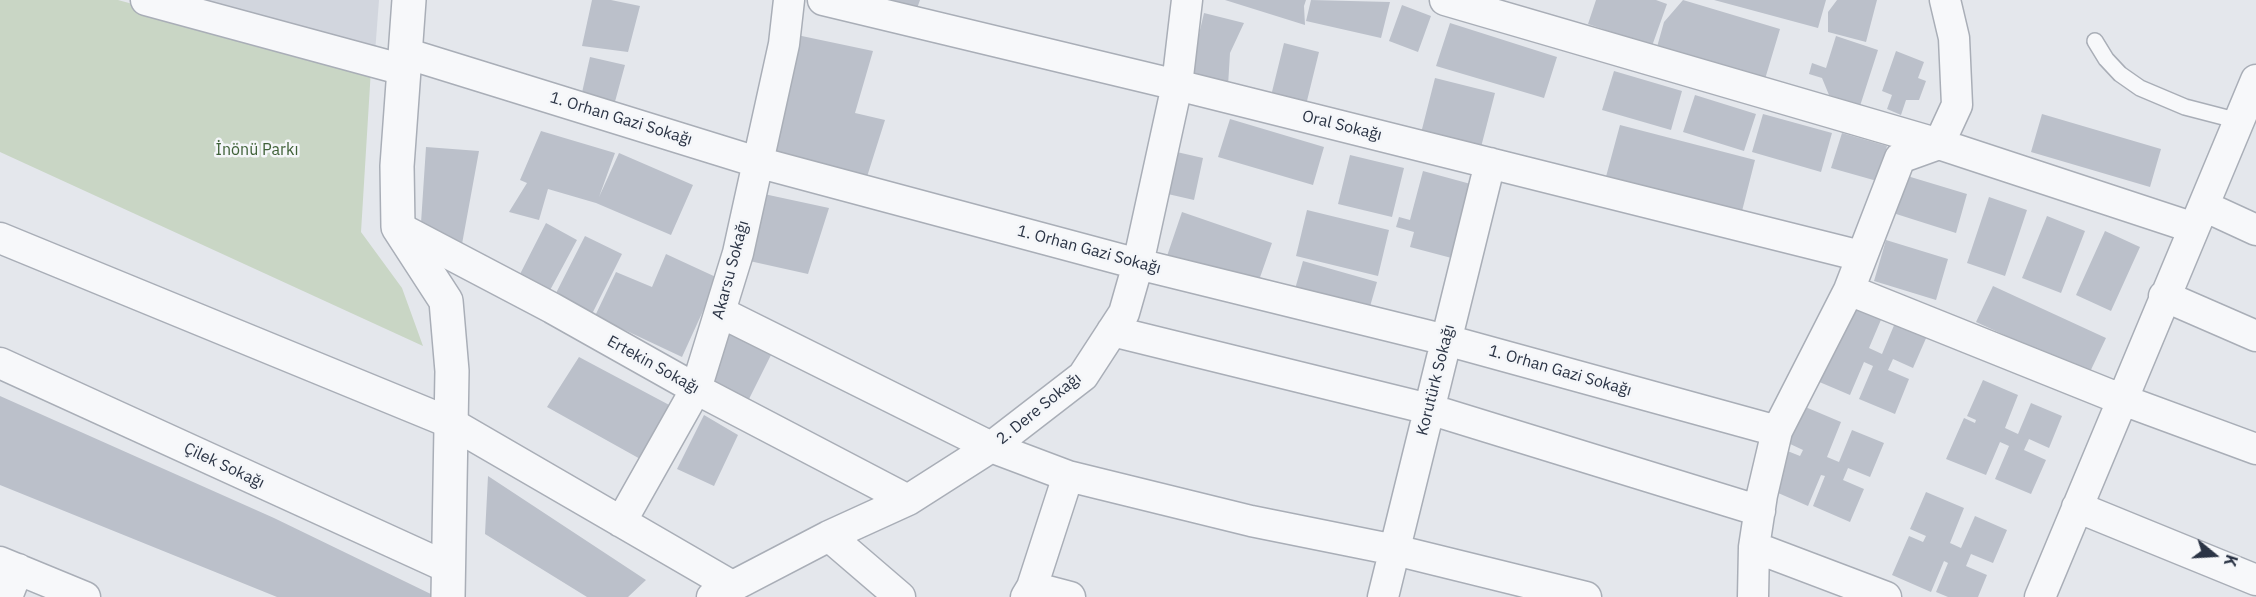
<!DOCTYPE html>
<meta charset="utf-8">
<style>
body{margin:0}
#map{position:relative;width:2256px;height:597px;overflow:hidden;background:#e4e7ec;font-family:"IBM Plex Sans",sans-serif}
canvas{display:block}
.north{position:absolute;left:2184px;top:525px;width:60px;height:60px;-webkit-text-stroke:4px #f4f6f9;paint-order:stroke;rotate:108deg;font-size:16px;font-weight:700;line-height:24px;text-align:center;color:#2b3445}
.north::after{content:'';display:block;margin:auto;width:21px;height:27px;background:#2b3445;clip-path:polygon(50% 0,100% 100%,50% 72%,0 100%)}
</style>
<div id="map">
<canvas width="2256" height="597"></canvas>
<div class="north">K</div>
</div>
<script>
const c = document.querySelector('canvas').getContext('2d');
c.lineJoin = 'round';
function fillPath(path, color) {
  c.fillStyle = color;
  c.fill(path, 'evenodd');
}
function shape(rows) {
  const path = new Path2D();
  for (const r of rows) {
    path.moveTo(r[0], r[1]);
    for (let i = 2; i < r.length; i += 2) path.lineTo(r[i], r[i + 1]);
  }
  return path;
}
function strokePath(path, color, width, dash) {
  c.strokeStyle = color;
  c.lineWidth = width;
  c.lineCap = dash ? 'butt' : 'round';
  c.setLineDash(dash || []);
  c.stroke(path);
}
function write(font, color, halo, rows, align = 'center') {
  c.font = font + ' "IBM Plex Sans",sans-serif';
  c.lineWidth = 5;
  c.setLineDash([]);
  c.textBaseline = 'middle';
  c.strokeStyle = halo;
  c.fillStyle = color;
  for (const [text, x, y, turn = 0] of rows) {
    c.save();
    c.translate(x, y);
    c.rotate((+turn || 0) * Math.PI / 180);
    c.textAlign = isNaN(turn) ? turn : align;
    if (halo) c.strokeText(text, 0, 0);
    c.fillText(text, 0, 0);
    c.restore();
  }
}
const built = shape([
 [180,0,379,0,375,53]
]);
const green = shape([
 [0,0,118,0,371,69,361,232,402,288,423,346,0,152]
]);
const building = shape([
 [592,0,611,0,640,6,628,52,582,46],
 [833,0,920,0,914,17],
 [1225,0,1306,0,1304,6,1305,25],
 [1311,0,1390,2,1381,38,1306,21],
 [1596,0,1656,0,1667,4,1652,46,1588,24],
 [1683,0,1780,29,1765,79,1657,47,1664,22],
 [1714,0,1826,0,1818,28],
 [1837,0,1877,0,1866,42,1828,32,1828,12],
 [1402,5,1431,16,1418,52,1389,41],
 [1204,13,1244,23,1230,53,1228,86,1189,77],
 [1450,23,1557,57,1544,98,1436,66],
 [797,35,873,51,855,113,885,120,865,183,771,159],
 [1836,36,1878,50,1860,106,1829,95,1822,78,1809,74,1812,63,1826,68],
 [1284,43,1319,52,1304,113,1269,104],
 [1896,51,1924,62,1918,78,1926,81,1919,100,1906,100,1901,115,1887,109,1892,95,1882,91],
 [590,57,625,65,613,109,581,97],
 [1614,71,1682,91,1671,130,1602,110],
 [1435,78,1495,93,1480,151,1420,137],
 [1695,95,1756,114,1744,151,1683,132],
 [1763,114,1832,133,1821,172,1752,152],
 [2042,114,2161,149,2150,187,2031,152],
 [1230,119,1324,147,1313,185,1218,157],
 [1620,125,1755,160,1740,219,1604,184],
 [541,131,615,153,599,197,619,153,693,185,671,235,596,203,548,189,539,220,509,212,527,183,520,180],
 [1842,133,1887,146,1877,181,1831,168],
 [426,147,479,151,462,244,421,223],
 [1168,150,1203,158,1194,200,1159,192],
 [1350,155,1404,168,1392,217,1338,204],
 [1423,171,1478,186,1459,260,1410,247,1414,232,1396,227,1399,217,1410,220],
 [1904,175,1967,194,1956,233,1893,213],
 [764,194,829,208,808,274,745,260],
 [1989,197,2027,210,2005,276,1967,263],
 [1307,210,1389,230,1378,276,1296,256],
 [1182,212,1272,243,1257,286,1167,256],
 [2047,216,2085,231,2061,293,2022,278],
 [546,223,577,240,548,294,518,278],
 [2105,231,2140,247,2111,311,2076,295],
 [585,236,622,254,591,316,554,297],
 [1886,240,1948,259,1936,300,1874,281],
 [666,254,718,278,682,357,595,316,616,272,652,287],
 [1303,261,1377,282,1367,317,1293,296],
 [1993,286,2106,338,2089,374,1976,322],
 [1847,300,1883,315,1869,348,1882,354,1895,323,1927,336,1913,368,1893,359,1888,370,1909,379,1895,414,1859,399,1873,366,1864,362,1850,395,1810,378,1828,338,1839,343,1840,340,1831,336],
 [733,327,774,349,744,409,704,386],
 [579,357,673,407,642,460,547,407],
 [1983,380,2018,395,2005,428,2018,434,2031,403,2062,416,2049,448,2029,439,2024,450,2046,460,2031,494,1995,479,2009,446,2000,442,1986,475,1946,459,1964,418,1975,423,1976,420,1967,416],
 [0,396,274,518,437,597,277,597,0,485],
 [1803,406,1841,422,1827,457,1839,462,1852,430,1884,443,1870,477,1848,468,1843,480,1864,489,1850,522,1813,506,1825,476,1821,475,1808,506,1769,489,1785,450,1800,456,1803,450,1788,443],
 [704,415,738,435,714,486,677,469],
 [488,476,646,580,628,597,587,597,485,534],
 [1926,492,1964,508,1950,543,1961,548,1975,516,2007,530,1993,563,1971,554,1966,566,1987,575,1978,597,1948,597,1936,592,1948,563,1944,561,1931,592,1892,575,1909,536,1923,542,1926,536,1910,529]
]);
const service = shape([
 [2095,41,2106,59,2120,74,2140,88,2185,107,2239,121]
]);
const minor = shape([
 [146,0,404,70],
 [823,0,1177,85,1861,256],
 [1445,0,1939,144,2194,228],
 [405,53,757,162,1138,264,1446,340,1777,431],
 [2204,206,2256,230],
 [398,227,552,308,696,389,908,500],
 [0,238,451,423,732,586],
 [1849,290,2123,400,2256,449],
 [2164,296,2256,336],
 [720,312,991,447,1068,476,1251,521,1395,550,1586,597],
 [1112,331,1429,409,1760,511],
 [0,363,449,568],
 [2077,507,2256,580],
 [621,522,696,389,738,253,784,44,789,0],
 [829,536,900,597],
 [1754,547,1886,597],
 [0,562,85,597],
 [1032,587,1070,597],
 [7,597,18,569],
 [712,597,829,536,908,500,991,447,1083,376,1124,313,1138,264,1177,85,1187,0],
 [1026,597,1032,587,1068,476],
 [1383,597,1490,163],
 [1753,597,1754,547,1762,495,1777,431,1849,290,1900,158,1939,144,1957,105,1954,38,1945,0],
 [2040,597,2256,80]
]);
const tertiary = shape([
 [409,0,397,166,398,227,446,301,452,371,448,597]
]);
const streetNames = [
 ["1. Orhan Gazi Sokağı",621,119,17],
 ["Oral Sokağı",1342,126,14],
 ["1. Orhan Gazi Sokağı",1089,250,15],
 ["Akarsu Sokağı",731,270,-75],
 ["Ertekin Sokağı",653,365,29],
 ["1. Orhan Gazi Sokağı",1560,371,16],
 ["Korutürk Sokağı",1436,380,-76],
 ["2. Dere Sokağı",1039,409,-39],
 ["Çilek Sokağı",224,466,25]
];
const parkNames = [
 ["İnönü Parkı",257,150]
];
fillPath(built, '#d2d6de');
fillPath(green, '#c9d6c5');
fillPath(building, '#bbc0ca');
strokePath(service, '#a9aeb7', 18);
strokePath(minor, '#a9aeb7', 33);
strokePath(tertiary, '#a9aeb7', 36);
strokePath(service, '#f7f8fa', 15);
strokePath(minor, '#f7f8fa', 30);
strokePath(tertiary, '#f7f8fa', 33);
write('16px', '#2b3445', '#f4f6f9', streetNames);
write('16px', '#3f6138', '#f4f6f9', parkNames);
</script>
